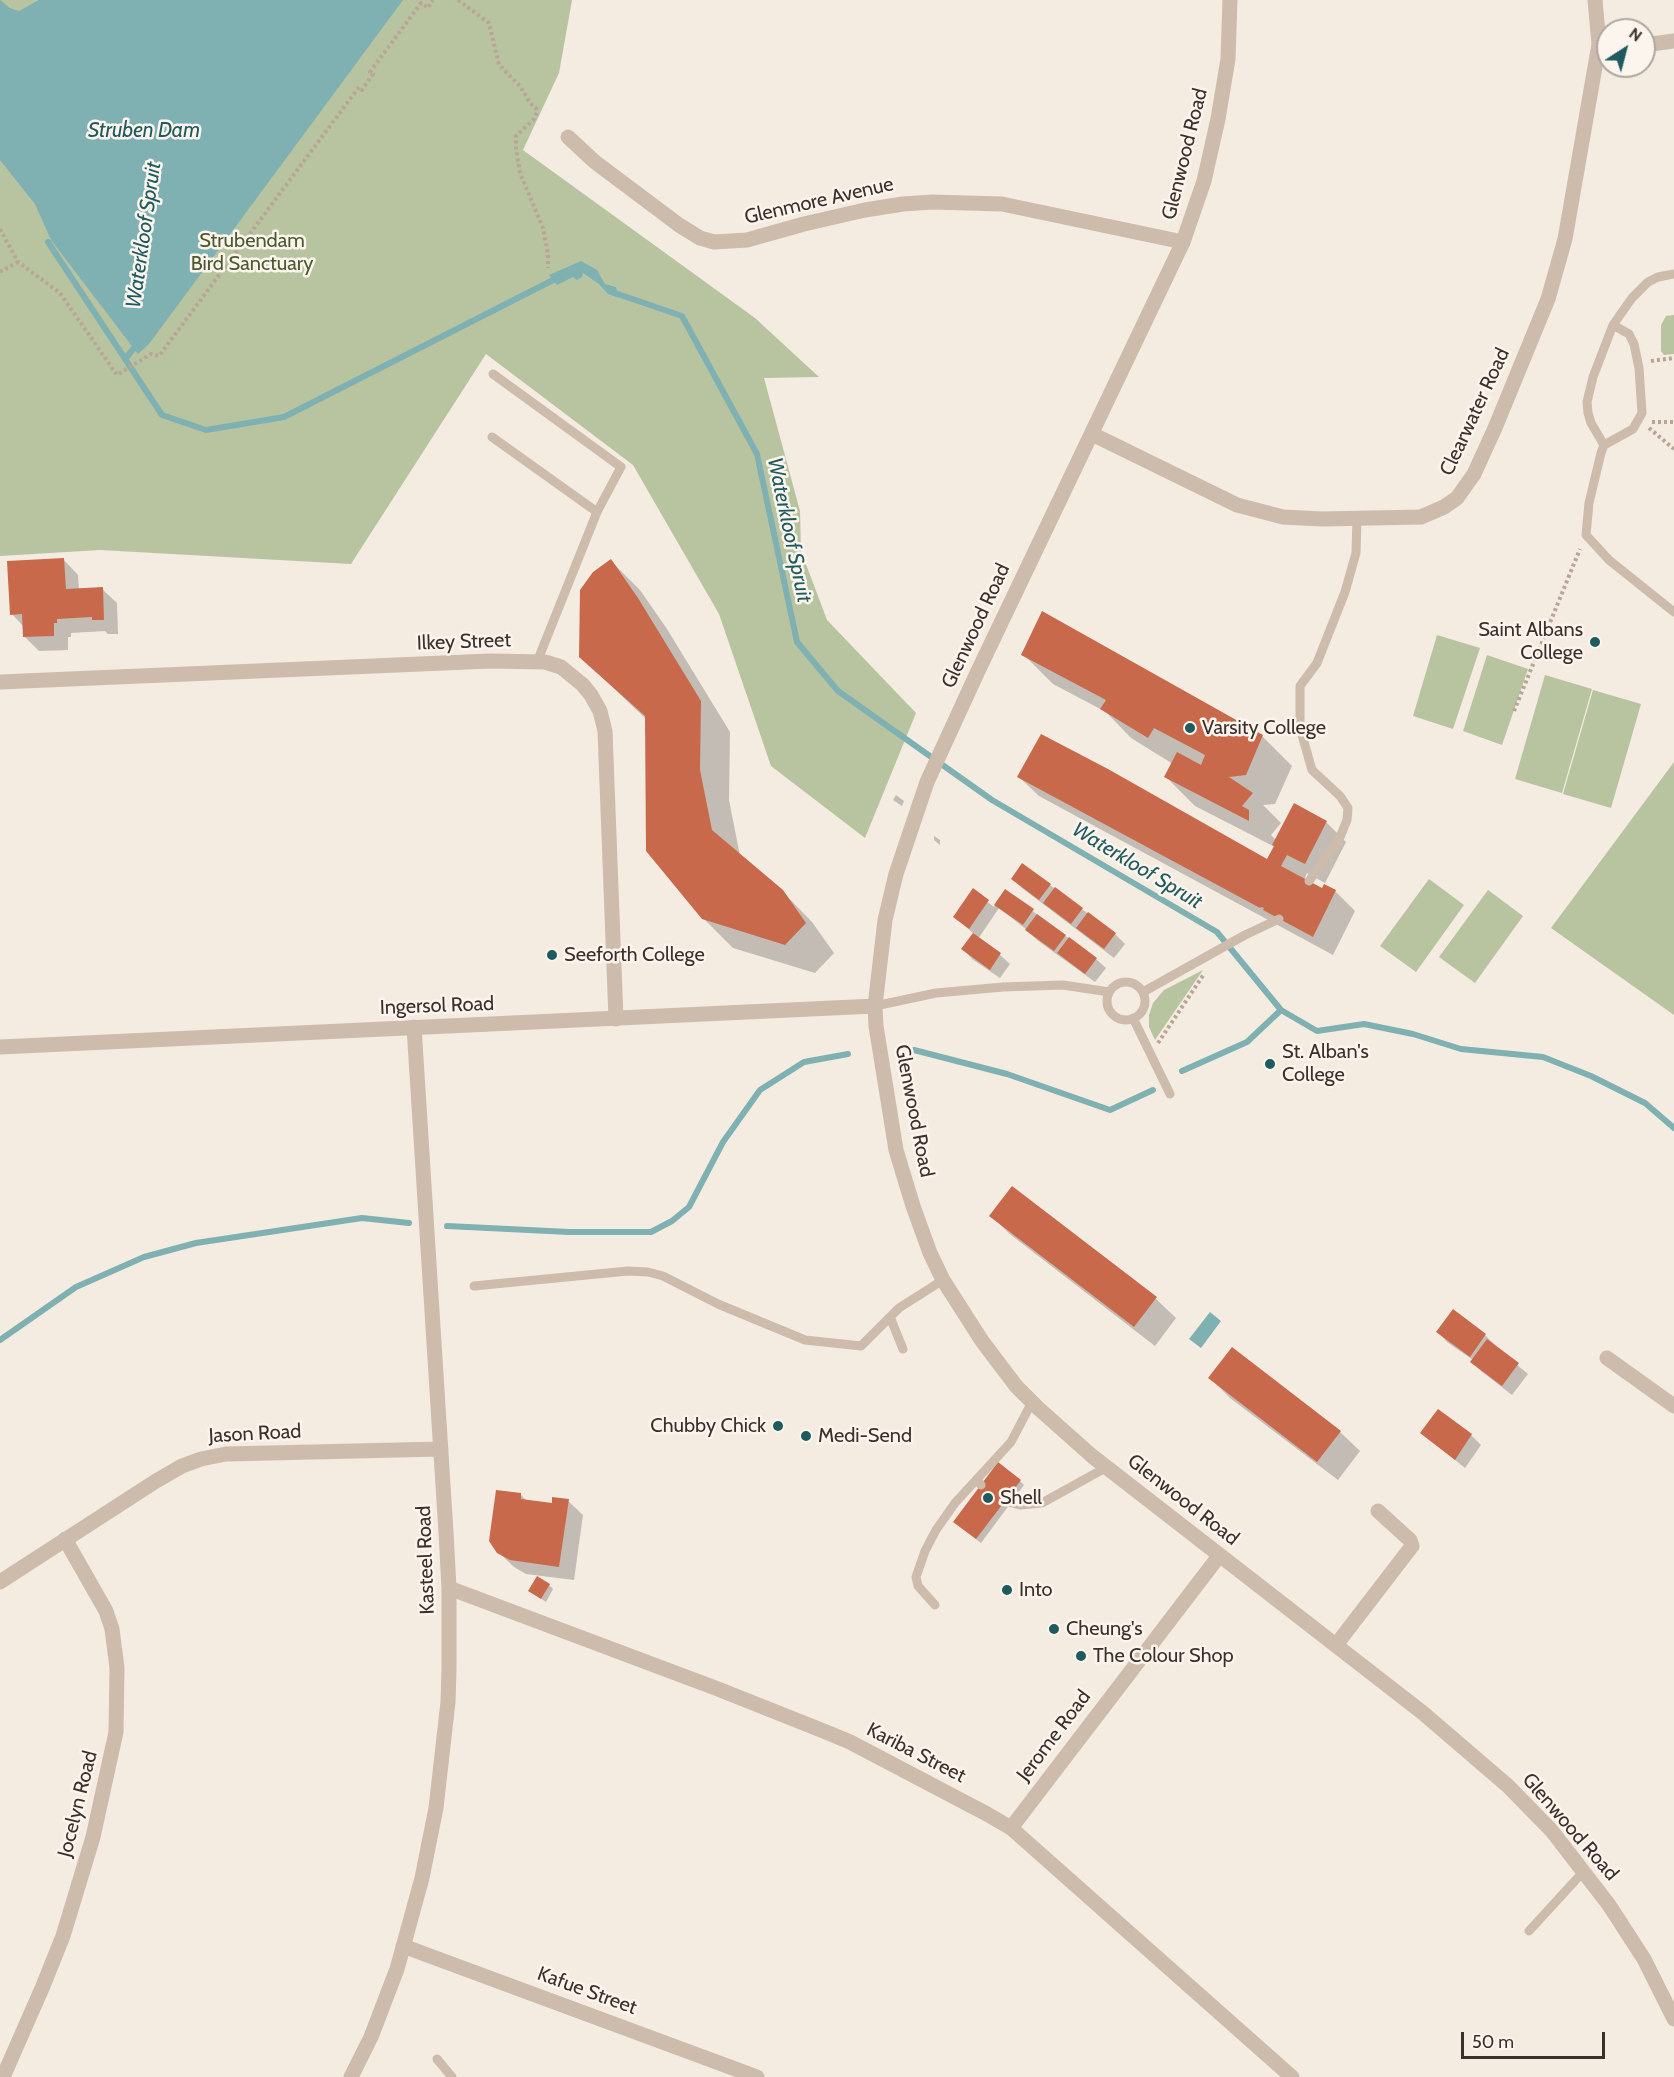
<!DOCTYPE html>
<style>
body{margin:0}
#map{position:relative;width:1674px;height:2077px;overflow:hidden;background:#f4ebe1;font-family:Cabin,sans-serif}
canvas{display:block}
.north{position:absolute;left:1596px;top:18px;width:60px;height:60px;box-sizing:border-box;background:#fbf5ee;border:2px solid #aea6a0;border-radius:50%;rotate:36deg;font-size:16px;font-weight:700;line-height:24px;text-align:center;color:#3b302b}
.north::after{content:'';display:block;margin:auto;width:21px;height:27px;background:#1f5a5e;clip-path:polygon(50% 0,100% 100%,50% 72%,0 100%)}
.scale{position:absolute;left:1461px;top:2032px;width:144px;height:27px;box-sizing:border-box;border:3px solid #3b302b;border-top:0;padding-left:8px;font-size:18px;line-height:21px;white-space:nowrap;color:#3b302b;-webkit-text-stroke:4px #fbf5ee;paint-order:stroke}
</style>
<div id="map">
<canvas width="1674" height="2077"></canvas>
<div class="north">N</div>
<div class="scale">50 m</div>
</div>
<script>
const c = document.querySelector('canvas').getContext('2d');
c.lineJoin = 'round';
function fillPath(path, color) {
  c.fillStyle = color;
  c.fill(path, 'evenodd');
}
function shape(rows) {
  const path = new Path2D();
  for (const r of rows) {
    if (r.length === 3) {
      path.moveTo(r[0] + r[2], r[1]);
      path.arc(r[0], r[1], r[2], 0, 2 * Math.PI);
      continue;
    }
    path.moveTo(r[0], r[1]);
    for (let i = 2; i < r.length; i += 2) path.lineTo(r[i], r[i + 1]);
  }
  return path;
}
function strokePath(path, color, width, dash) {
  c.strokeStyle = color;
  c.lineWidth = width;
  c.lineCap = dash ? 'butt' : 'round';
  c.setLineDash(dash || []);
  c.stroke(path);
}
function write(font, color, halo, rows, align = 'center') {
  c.font = font + ' Cabin,sans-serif';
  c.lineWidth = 5;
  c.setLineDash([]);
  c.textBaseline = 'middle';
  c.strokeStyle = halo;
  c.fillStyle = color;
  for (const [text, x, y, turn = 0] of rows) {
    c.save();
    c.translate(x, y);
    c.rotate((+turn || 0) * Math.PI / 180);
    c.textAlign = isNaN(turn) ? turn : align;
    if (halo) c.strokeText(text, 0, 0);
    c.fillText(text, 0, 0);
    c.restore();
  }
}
const green = shape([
 [0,0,572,0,559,73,523,150,755,318,819,377,764,378,800,511,801,551,827,620,916,713,865,838,771,766,719,614,633,465,486,354,351,564,100,550,0,556],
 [1674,315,1674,354,1664,355,1661,351,1661,325,1666,316],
 [1437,635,1480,648,1453,729,1413,716],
 [1487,655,1528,669,1502,745,1463,731],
 [1545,675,1592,689,1562,793,1515,779],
 [1593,690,1641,704,1611,808,1563,794],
 [1674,762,1674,1015,1551,928],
 [1429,879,1464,905,1416,972,1380,946],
 [1488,890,1523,916,1475,983,1439,957],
 [1203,970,1155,1040,1149,1027,1149,1015,1153,1003,1164,990]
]);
const water = shape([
 [0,0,10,8,19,11,39,0,403,0,149,344,138,354,51,240,35,204,0,160],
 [581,261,597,270,605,284,616,287,619,298,608,294,599,284,583,273,582,277,577,280,573,277,557,285,549,275],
 [1210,1312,1221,1321,1201,1348,1189,1339]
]);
const shadow = shape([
 [64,560,78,575,79,590,102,589,117,603,118,634,108,634,105,631,71,633,71,637,68,637,68,650,39,651,25,637,24,627,12,614],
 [611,561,640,590,667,629,730,732,729,800,740,856,782,891,812,922,834,953,815,973,733,948,703,918,646,719,580,656],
 [1023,654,1262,736,1292,766,1275,804,1263,805,1281,823,1271,835,1276,840,1295,805,1326,822,1346,842,1325,883,1307,873,1304,880,1322,890,1335,891,1355,911,1333,955,1039,796,1019,777,1268,861,1275,847,1195,806,1166,777,1173,764,1131,738,1106,712,1053,684],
 [896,795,904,801,902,806,893,800],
 [934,836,940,840,940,845,934,840],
 [1013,879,1050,885,1115,934,1125,944,1114,958,1022,888],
 [973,891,994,907,1006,891,1096,959,1106,968,1095,982,1037,940,1027,930,999,908,978,939,1000,955,1010,964,1000,978,972,959,963,949,974,934,955,917],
 [1012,1188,1156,1299,1176,1318,1155,1346,1011,1235,991,1216],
 [1453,1311,1485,1335,1495,1345,1494,1346,1528,1374,1512,1395,1481,1371,1472,1362,1473,1360,1447,1342,1438,1332],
 [1210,1378,1340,1432,1360,1451,1338,1480,1230,1398],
 [1422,1433,1471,1435,1481,1445,1465,1468],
 [1020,1481,1024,1485,981,1543,959,1526],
 [521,1495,527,1501,553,1505,568,1501,583,1515,574,1580,526,1574,514,1567,498,1552],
 [549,1585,553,1589,546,1602,530,1591]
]);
const stream = shape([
 [48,242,162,415,206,430,284,417,559,277],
 [612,292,682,316,757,454,797,642,838,691,992,800,1217,932,1281,1010,1317,1031,1364,1024,1413,1034,1461,1049,1543,1057,1591,1076,1645,1103,1674,1128],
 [125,359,138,343],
 [914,1050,1007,1074,1110,1110,1153,1090],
 [1182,1071,1247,1042,1281,1010],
 [447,1226,569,1232,651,1232,672,1221,689,1207,723,1142,760,1090,804,1062,848,1054],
 [0,1340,76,1287,144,1257,196,1243,362,1218,409,1223]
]);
const building = shape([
 [64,558,66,589,103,587,104,620,92,620,92,617,57,619,57,623,54,623,54,636,23,637,22,614,10,615,7,561],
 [611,559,638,598,701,701,700,770,712,830,783,890,806,923,785,945,702,919,646,851,645,716,579,657,580,590,593,572],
 [1042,611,1263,735,1246,775,1229,777,1253,793,1242,806,1249,810,1249,821,1164,777,1177,752,1201,765,1205,755,1154,728,1148,738,1100,709,1106,700,1021,655],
 [1041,734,1108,769,1267,859,1274,846,1272,845,1294,803,1327,821,1305,864,1287,855,1281,866,1322,888,1324,884,1336,890,1313,937,1263,910,1264,908,1261,907,1260,908,1017,777],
 [1022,863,1051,884,1039,900,1011,879],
 [1055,887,1083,908,1071,924,1043,903],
 [973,888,989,900,969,929,953,917],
 [1005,889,1034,909,1023,925,994,905],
 [1088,912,1116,933,1104,949,1076,928],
 [1037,914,1066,935,1054,951,1025,930],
 [973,933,1001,953,990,970,961,949],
 [1069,937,1097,958,1085,974,1057,953],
 [1012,1186,1157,1297,1134,1327,989,1216],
 [1453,1309,1486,1334,1470,1357,1436,1332],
 [1487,1339,1519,1363,1502,1386,1470,1362],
 [1232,1347,1341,1431,1317,1462,1208,1378],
 [1438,1409,1472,1434,1455,1460,1420,1433],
 [998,1462,1021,1480,976,1539,953,1522],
 [496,1490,521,1493,521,1499,552,1503,552,1497,569,1499,559,1567,510,1560,497,1553,489,1541],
 [537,1576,550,1584,541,1599,528,1591]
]);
const path = shape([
 [458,0,489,23,499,65,520,86,530,103,536,108,537,112,534,119,516,136,516,149,520,173,543,228,548,254,548,268],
 [0,229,18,262,60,293,117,375,151,354,159,356,359,87,362,90,373,74,370,72,421,3,428,8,433,0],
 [0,272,18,262],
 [1651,361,1674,358],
 [1652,422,1674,422],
 [1649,428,1674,449],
 [1514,711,1580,549],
 [1158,1043,1204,974]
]);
const service = shape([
 [1613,325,1629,334,1634,344,1639,368,1642,413,1633,429,1604,445,1601,453,1589,503,1586,535,1609,560,1674,612],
 [493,374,621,467,597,512],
 [492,437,597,512,537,662],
 [1604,445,1591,423,1588,413,1587,402,1593,377,1613,325,1632,298,1648,282,1658,277,1674,274],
 [1309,881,1338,842,1347,820,1348,808,1340,796,1312,770,1300,728,1300,686,1317,663,1345,592,1356,553,1357,519],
 [1126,1001,19],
 [1143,992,1245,935,1279,919],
 [875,1006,936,993,1003,987,1063,985,1109,992],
 [1133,1018,1170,1094],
 [474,1286,628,1271,648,1272,663,1276,718,1304,805,1340,861,1346,899,1308,943,1280],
 [890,1317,903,1349],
 [981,1485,977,1479,1011,1442,1032,1402],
 [1005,1501,1020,1505,1042,1503,1107,1467],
 [935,1605,918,1586,916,1577,925,1551,936,1530,955,1503,977,1479],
 [1529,1931,1584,1871],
 [437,2059,452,2077]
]);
const minor = shape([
 [1644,45,1674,41],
 [568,137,595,162,679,225,700,238,714,242,747,240,804,224,865,210,903,204,932,202,1002,204,1183,242],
 [1092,434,1237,505,1283,517,1322,519,1421,517,1444,507,1457,498,1474,474,1495,428,1548,299,1565,239,1599,44,1595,0],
 [0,682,490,661,545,662,561,667,583,685,591,695,600,711,605,731,616,1019],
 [1607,1358,1674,1406],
 [0,1582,156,1481,182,1466,201,1459,226,1454,441,1449],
 [449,1588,718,1689,826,1732,850,1742,987,1814,1011,1828,1292,2077],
 [1336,1645,1412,1546,1410,1540,1378,1511],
 [1011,1828,1219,1556],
 [403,1946,757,2077],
 [3,2077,43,1986,63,1936,93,1837,116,1732,117,1668,112,1629,106,1611,65,1539],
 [351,2077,371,2037,397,1969,422,1878,436,1808,448,1702,449,1669,449,1588,446,1532,414,1027]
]);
const tertiary = shape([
 [1230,0,1228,59,1218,119,1204,181,1183,242,978,671,927,782,896,874,885,920,875,1006,876,1026,896,1150,913,1206,930,1253,943,1280,982,1341,1016,1386,1038,1408,1092,1456,1423,1713,1508,1786,1552,1831,1609,1905,1644,1959,1674,2019],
 [0,1047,875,1006]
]);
const markers = [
 [1595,642,6,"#1f5a5e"],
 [1190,728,6,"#1f5a5e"],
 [552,955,6,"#1f5a5e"],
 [1270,1064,6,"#1f5a5e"],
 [778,1426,6,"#1f5a5e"],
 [806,1436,6,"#1f5a5e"],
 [988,1498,6,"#1f5a5e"],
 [1007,1590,6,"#1f5a5e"],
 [1054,1629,6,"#1f5a5e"],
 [1081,1656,6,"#1f5a5e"]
];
const streetNames = [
 ["Glenwood Road",1185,154,-76],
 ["Glenmore Avenue",819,201,-13],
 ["Clearwater Road",1475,412,-65],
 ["Glenwood Road",976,626,-65],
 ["Ilkey Street",464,642,-2],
 ["Ingersol Road",437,1006,-2],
 ["Glenwood Road",914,1111,79],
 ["Jason Road",255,1434,-3],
 ["Glenwood Road",1183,1500,38],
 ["Kasteel Road",426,1560,-92],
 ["Jerome Road",1054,1736,-53],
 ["Kariba Street",916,1753,27],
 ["Jocelyn Road",78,1804,-76],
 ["Glenwood Road",1570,1827,49],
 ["Kafue Street",587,1991,20]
];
const parkNames = [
 ["Strubendam",252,241],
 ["Bird Sanctuary",252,264]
];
const poiNames = [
 ["Saint Albans",1583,630,"right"],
 ["College",1583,653,"right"],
 ["Varsity College",1202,728],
 ["Seeforth College",564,955],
 ["St. Alban's",1282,1052],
 ["College",1282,1075],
 ["Chubby Chick",766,1426,"right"],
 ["Medi-Send",818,1436],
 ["Shell",1000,1498],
 ["Into",1019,1590],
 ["Cheung's",1066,1629],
 ["The Colour Shop",1093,1656]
];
const waterNames = [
 ["Struben Dam",144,131],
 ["Waterkloof Spruit",144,235,-82],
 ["Waterkloof Spruit",789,530,78],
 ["Waterkloof Spruit",1137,866,31]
];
fillPath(green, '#b8c4a0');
fillPath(water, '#7fb0b2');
fillPath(shadow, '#0003');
strokePath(stream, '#7fb0b2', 6);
fillPath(building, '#c8694b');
strokePath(path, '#b9a596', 4, [3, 3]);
strokePath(service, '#cdbbac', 9);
strokePath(minor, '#cdbbac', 15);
strokePath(tertiary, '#cdbbac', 15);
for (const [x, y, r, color] of markers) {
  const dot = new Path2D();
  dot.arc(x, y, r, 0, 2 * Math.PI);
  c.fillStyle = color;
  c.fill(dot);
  strokePath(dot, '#fbf5ee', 2);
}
write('20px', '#3b302b', '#fbf5ee', streetNames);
write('20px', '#4a5a2e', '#fbf5ee', parkNames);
write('20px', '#3b302b', '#fbf5ee', poiNames, 'left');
write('italic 21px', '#1f5a5e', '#fbf5ee', waterNames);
</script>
